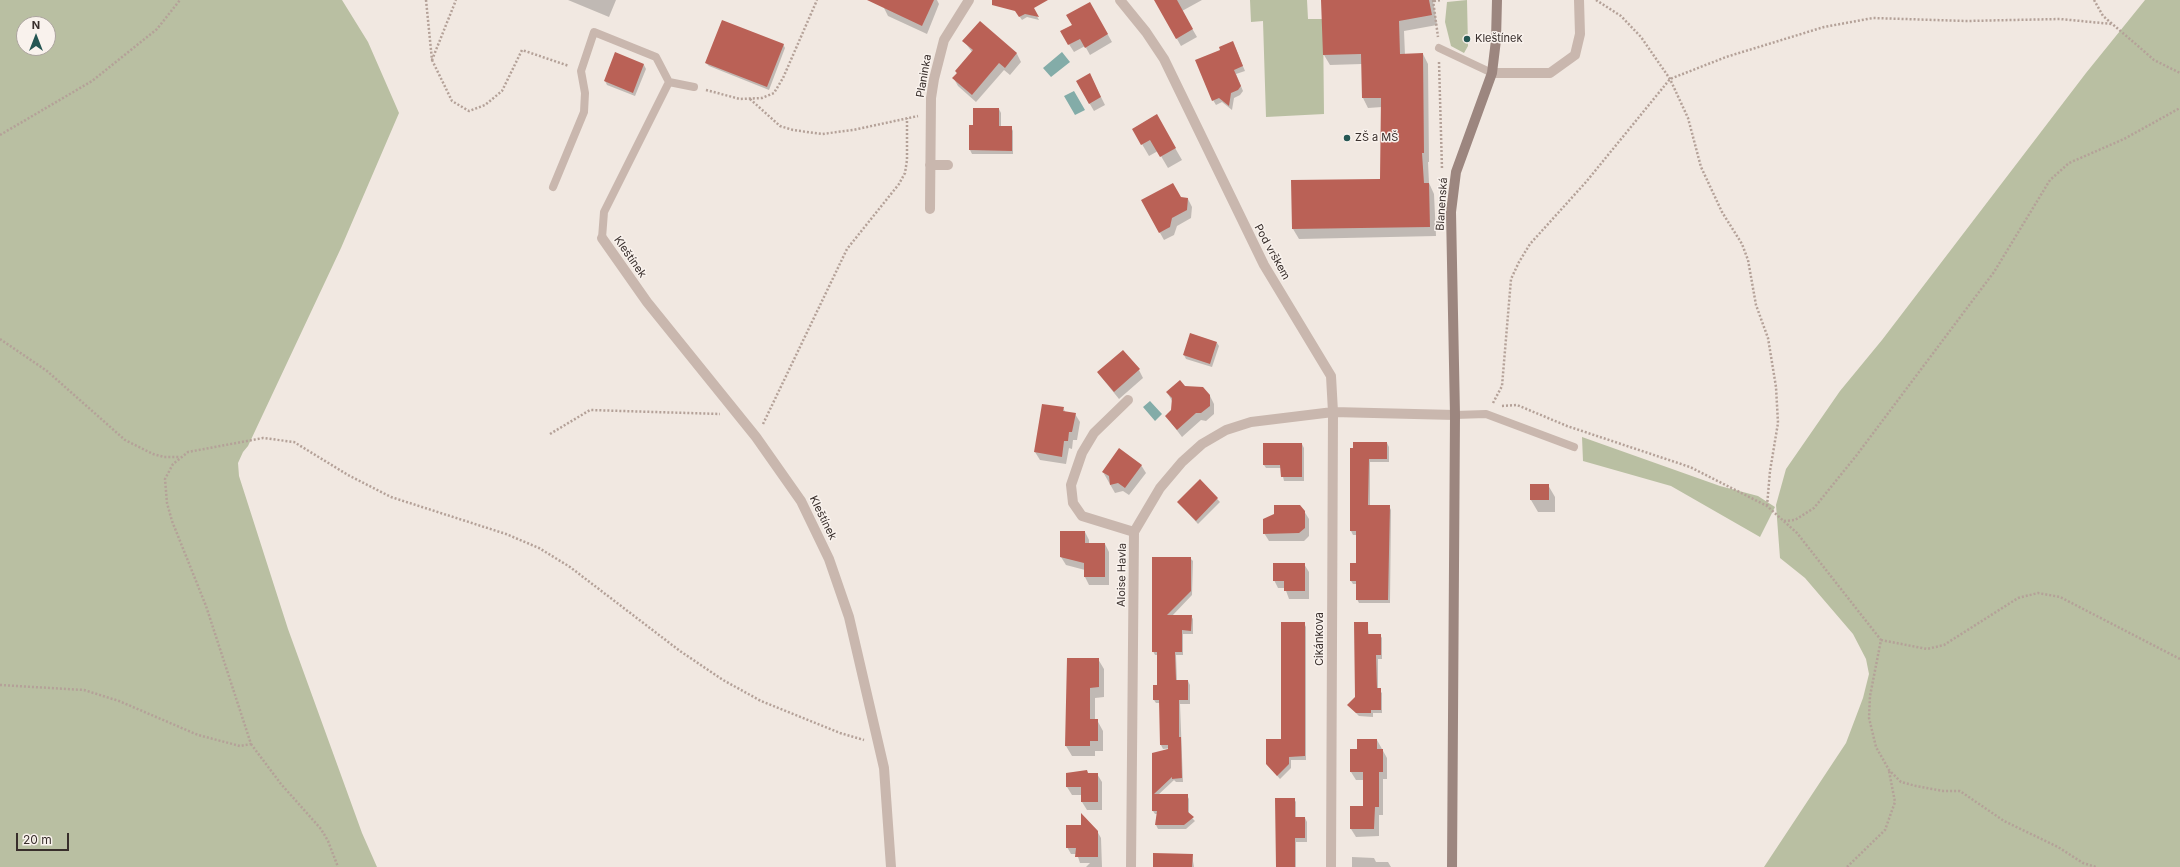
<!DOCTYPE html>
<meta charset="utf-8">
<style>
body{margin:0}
#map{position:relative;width:2180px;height:867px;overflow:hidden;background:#f1e8e1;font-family:Inter,sans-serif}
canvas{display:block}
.north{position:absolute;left:16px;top:16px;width:40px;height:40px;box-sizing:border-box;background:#f9f2ed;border:1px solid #aca49f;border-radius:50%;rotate:0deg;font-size:11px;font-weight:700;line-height:16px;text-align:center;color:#382e2b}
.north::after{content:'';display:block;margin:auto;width:14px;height:18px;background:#255653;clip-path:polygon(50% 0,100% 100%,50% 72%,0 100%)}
.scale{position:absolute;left:16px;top:833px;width:53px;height:18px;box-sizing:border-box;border:2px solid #382e2b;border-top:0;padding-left:5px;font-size:12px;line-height:14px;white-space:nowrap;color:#382e2b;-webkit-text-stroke:3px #f9f2ed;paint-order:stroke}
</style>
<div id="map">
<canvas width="2180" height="867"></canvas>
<div class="north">N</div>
<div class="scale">20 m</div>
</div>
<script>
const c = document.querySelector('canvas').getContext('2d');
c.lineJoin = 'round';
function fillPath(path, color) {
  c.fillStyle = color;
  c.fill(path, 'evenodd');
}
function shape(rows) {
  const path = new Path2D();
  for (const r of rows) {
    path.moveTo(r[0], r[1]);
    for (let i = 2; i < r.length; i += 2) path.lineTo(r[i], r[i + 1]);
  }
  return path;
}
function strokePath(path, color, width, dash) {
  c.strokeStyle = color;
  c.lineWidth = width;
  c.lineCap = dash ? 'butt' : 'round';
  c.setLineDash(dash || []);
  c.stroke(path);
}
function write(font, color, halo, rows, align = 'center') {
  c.font = font + ' Inter,sans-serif';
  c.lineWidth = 3;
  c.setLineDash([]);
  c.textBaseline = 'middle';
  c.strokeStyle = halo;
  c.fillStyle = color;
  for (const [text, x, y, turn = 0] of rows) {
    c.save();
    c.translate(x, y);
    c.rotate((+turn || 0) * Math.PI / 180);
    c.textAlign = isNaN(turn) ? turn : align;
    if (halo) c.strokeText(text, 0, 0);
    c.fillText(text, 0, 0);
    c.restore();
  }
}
const green = shape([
 [0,0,342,0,368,42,399,113,341,248,248,446,243,452,238,463,239,476,288,629,362,833,377,867,0,867],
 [24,24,48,24,48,48,24,48],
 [1250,0,1307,0,1308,19,1323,19,1324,114,1266,117,1263,21,1251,22],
 [1467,0,1468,46,1464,53,1451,46,1445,22,1447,2],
 [2145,0,2180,0,2180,867,1764,867,1846,743,1863,698,1869,674,1866,659,1853,634,1805,578,1780,558,1776,505,1786,469,1840,391,1882,340,2086,73],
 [1582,437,1720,486,1758,496,1775,507,1760,537,1671,486,1583,461]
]);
const water = shape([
 [1062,52,1070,62,1051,77,1043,68],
 [1074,91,1085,110,1075,115,1064,96],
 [1150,401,1162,414,1155,421,1143,407]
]);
const shadow = shape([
 [568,0,616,0,609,17],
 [887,0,937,0,939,4,927,34,888,16,884,8],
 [1008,0,1041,0,1031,5,1039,20,1027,17,1022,20],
 [1155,0,1202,0,1182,11,1197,37,1181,46],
 [1322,0,1433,0,1437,25,1404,31,1405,55,1423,54,1428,64,1429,162,1428,162,1429,183,1434,194,1436,236,1299,239,1293,229,1381,180,1382,107,1368,108,1363,98,1362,64,1330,65,1324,55],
 [1090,3,1112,42,1090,55,1085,46,1074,52,1061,32,1073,25],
 [980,22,1017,54,1021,62,1010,75,1004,70,976,102,958,86,954,79,957,74,956,71,972,52,964,41],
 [783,44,785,48,769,90,709,66,706,63],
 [1235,47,1245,71,1236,74,1243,91,1240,95,1234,98,1232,110,1222,102,1216,105,1213,100],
 [616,54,644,65,646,69,635,96,607,85,605,81],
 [1077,82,1094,83,1105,105,1094,111],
 [999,109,1001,113,1001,127,1011,127,1013,131,1013,154,972,154,970,150,970,126,974,126],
 [1156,115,1182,160,1168,168,1158,151,1149,156,1133,129],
 [1188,199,1192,207,1191,218,1177,226,1174,235,1164,240,1142,201],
 [1217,343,1219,346,1212,367,1186,359,1184,355],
 [1139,370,1143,378,1119,399,1098,373],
 [1184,387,1210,396,1214,404,1214,414,1206,421,1201,420,1182,437,1166,416,1172,411,1172,401,1167,392],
 [1063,408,1066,413,1075,414,1080,422,1077,440,1073,440,1072,449,1069,448,1066,464,1040,460,1035,452],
 [1387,443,1389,447,1389,462,1370,462,1370,506,1389,506,1391,510,1390,603,1359,603,1357,599,1357,584,1353,584,1351,581,1357,564,1357,535,1353,535,1351,531,1351,449],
 [1302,444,1304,448,1304,481,1284,481,1281,468,1266,468,1264,465],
 [1141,465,1146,473,1129,495,1123,491,1115,493,1103,472],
 [1200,481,1220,502,1198,524,1178,502],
 [1548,485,1555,497,1555,512,1538,512,1531,500],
 [1304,511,1309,519,1309,536,1304,541,1269,541,1264,533],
 [1085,532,1089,540,1089,544,1105,544,1109,552,1109,585,1089,585,1085,577,1085,570,1066,565,1061,557],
 [1153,558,1190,558,1193,561,1192,595,1172,616,1191,616,1193,619,1193,634,1183,634,1183,655,1176,655,1177,681,1188,681,1190,685,1190,704,1180,704,1183,782,1176,782,1174,780,1158,795,1187,795,1189,799,1189,815,1195,821,1186,829,1158,829,1156,825,1158,814,1155,814,1153,811,1153,754,1172,748,1163,749,1161,745,1160,703,1156,703,1154,700,1158,686,1158,655,1155,655,1153,651],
 [1304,564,1309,572,1309,599,1289,599,1285,588,1278,588,1274,580],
 [1304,623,1306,627,1306,760,1291,760,1291,768,1280,779,1267,764,1282,740],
 [1367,623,1369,635,1380,635,1382,638,1382,659,1378,659,1378,689,1382,693,1382,713,1373,713,1373,717,1359,716,1348,705,1356,697],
 [1068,659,1098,659,1104,669,1104,697,1095,698,1095,720,1097,720,1103,731,1103,751,1095,751,1095,756,1072,756,1066,746],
 [1377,740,1387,758,1387,779,1383,779,1383,815,1379,815,1379,836,1356,837,1351,829,1364,807,1364,780,1356,780,1351,772,1358,750],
 [1088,774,1097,774,1102,782,1102,810,1087,810,1082,802,1082,795,1072,795,1067,787],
 [1294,799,1296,802,1296,818,1305,818,1307,822,1307,842,1296,842,1296,867,1277,867],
 [1097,831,1101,838,1102,867,1086,867,1090,863,1080,863,1077,854,1071,854,1067,847],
 [1192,855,1194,867,1154,867],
 [1352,857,1374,858,1376,862,1388,862,1391,867,1352,867]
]);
const building = shape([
 [867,0,934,0,922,26],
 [992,0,1048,0,1034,8,1039,17,1025,14,1019,17,1015,11,992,5],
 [1154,0,1177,0,1193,29,1176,39],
 [1321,0,1429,0,1432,15,1399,21,1400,54,1423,53,1424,153,1422,153,1424,183,1429,183,1430,227,1292,229,1291,180,1380,179,1381,98,1362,98,1361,54,1323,55],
 [1090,2,1108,34,1085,48,1080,39,1068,45,1060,31,1072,25,1066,15],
 [722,20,784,44,767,87,705,63],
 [980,21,1017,53,1005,68,999,63,972,95,952,78,957,73,955,71,973,50,962,41],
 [1233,41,1243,66,1234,70,1241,86,1238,90,1231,93,1229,106,1219,98,1212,101,1195,60,1220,50,1219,47],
 [615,52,644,64,633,93,604,81],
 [1090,73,1101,97,1089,104,1076,81],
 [973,108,999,108,999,126,1012,126,1012,151,969,150,969,125,973,125],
 [1157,114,1176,148,1160,157,1150,140,1141,145,1132,129],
 [1173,183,1181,197,1188,198,1187,210,1172,218,1170,227,1159,233,1141,200],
 [1190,333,1217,342,1210,364,1183,355],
 [1123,350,1140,369,1114,392,1097,372],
 [1180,380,1185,386,1203,387,1210,395,1210,406,1201,413,1196,413,1177,430,1165,416,1171,410,1172,398,1166,392],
 [1042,404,1064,407,1063,411,1076,413,1072,432,1069,432,1068,441,1064,441,1062,457,1034,452],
 [1353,442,1387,442,1387,459,1369,459,1368,505,1390,505,1388,600,1356,600,1356,581,1350,581,1350,563,1356,563,1356,531,1350,531,1350,448,1353,448],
 [1263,443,1302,443,1302,477,1281,477,1280,465,1263,465],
 [1119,448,1142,465,1125,488,1118,483,1110,485,1109,476,1102,472],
 [1200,479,1218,498,1196,521,1177,502],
 [1530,484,1549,484,1549,500,1530,500],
 [1274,505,1300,505,1305,511,1305,528,1299,533,1263,534,1263,519,1274,514],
 [1060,531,1085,531,1085,543,1105,543,1105,577,1084,577,1084,563,1060,557],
 [1152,557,1191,557,1191,591,1167,615,1192,615,1191,631,1182,630,1182,652,1175,652,1176,680,1188,680,1188,700,1179,700,1179,737,1181,737,1182,778,1172,779,1172,777,1154,794,1188,794,1188,812,1194,817,1184,825,1155,825,1157,811,1152,811,1152,753,1168,749,1168,745,1160,745,1159,700,1153,700,1153,685,1157,685,1157,652,1152,652],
 [1273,563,1305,563,1305,591,1284,591,1284,581,1273,581],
 [1281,622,1305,622,1305,756,1289,757,1289,764,1277,776,1266,764,1266,739,1281,739],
 [1354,622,1368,622,1368,634,1381,634,1381,655,1376,655,1377,688,1381,688,1381,710,1371,710,1371,713,1356,713,1347,705,1355,697],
 [1067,658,1099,658,1099,687,1090,688,1090,719,1098,719,1098,741,1090,741,1090,746,1065,746],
 [1357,739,1377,739,1377,749,1383,749,1383,772,1379,772,1379,807,1375,807,1374,829,1350,829,1350,806,1363,806,1363,772,1350,772,1350,749,1357,749],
 [1087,770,1088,773,1098,773,1098,802,1081,802,1081,787,1066,787,1066,773],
 [1275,798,1295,798,1295,817,1305,817,1305,838,1295,838,1295,867,1276,867],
 [1081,813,1098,831,1098,857,1075,857,1076,848,1066,848,1066,825,1081,825],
 [1153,853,1193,854,1192,867,1153,867]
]);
const path = shape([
 [426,0,432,60,456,0],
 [1433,0,1438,37],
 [1596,0,1621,16,1641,37,1670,79,1688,118,1701,167,1722,212,1742,244,1748,260,1756,305,1768,338,1776,387,1778,423,1770,471,1767,506],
 [2094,0,2103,16,2138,46,2154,60,2180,73],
 [1434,1,1442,0],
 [432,60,452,101,469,111,485,105,502,91,522,50,569,66],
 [1439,62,1442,169],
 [706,90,740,99,762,98,774,93,783,78,817,0],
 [750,99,780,126,793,130,822,134,853,130,918,116],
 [0,135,92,81,157,29,180,0],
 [0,339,47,371,125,440,153,454,164,457,180,457],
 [1493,403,1502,386,1511,279,1519,262,1530,244,1586,182,1670,79,1726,57,1824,27,1873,18,1966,21,2060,19,2112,24],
 [1502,406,1517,405,1567,426,1690,467,1767,506,1797,533,1881,640,1870,696,1869,718,1876,747,1889,770,1901,782,1916,786,1943,791,1960,791,2004,821,2058,847,2083,863,2096,867],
 [763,424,847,249,899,184,905,173,907,160,907,118],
 [550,434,590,410,720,414],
 [1784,521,1795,520,1814,508,1856,456,1994,272,2050,180,2069,163,2124,139,2180,108],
 [1881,640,1927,649,1944,645,2018,598,2038,593,2060,597,2180,659],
 [0,685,84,690,119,701,198,735,240,746,251,744,206,606,172,521,167,503,165,479,173,464,188,452,263,438,294,442,348,475,391,497,506,534,539,548,570,567,680,651,723,680,761,701,840,733,864,740],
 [251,744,281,784,321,829,328,841,338,867],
 [1847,867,1885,830,1895,802,1889,771]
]);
const lane = shape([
 [1439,48,1492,73],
 [553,187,584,112,585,93,581,71,594,32,656,57,669,82],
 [602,238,604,212,669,82,694,87],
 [1455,415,1486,414,1574,447]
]);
const street = shape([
 [1120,0,1146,32,1164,59,1264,265,1331,376,1333,412,1331,867],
 [1492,73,1550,73,1575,55,1580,34,1579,0],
 [930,165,948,165],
 [930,209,931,98,934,79,944,40,969,0],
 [602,238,647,302,756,437,801,501,829,559,849,617,884,768,891,867],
 [1128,400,1094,433,1082,453,1071,485,1073,503,1082,516,1134,532],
 [1131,867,1134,532,1160,488,1182,462,1202,444,1226,430,1251,422,1333,412,1455,415]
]);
const secondary = shape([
 [1452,867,1455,415,1451,212,1456,172,1492,73,1496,40,1497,0]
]);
const markers = [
 [1467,39,4,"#255653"],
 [1347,138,4,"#255653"]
];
const poiNames = [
 ["Kleštínek",1475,39],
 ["ZŠ a MŠ",1355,138]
];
const streetNames = [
 ["Planinka",924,76,-80],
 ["Blanenská",1442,204,-86],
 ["Pod vrškem",1272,252,61],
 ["Kleštínek",630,257,55],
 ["Kleštínek",823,518,64],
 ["Aloise Havla",1122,575,-89],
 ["Cikánkova",1320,639,-90]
];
fillPath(green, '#b9bfa2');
fillPath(water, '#83aca8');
fillPath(shadow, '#0003');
fillPath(building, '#ba6156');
strokePath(path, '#b4a198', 2.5, [2, 2]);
strokePath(lane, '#c9b7ae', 8);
strokePath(street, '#c9b7ae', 10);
strokePath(secondary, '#9c867f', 10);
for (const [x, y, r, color] of markers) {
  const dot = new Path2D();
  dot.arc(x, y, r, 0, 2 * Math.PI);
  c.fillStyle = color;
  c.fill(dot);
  strokePath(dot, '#f9f2ed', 1.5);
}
write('11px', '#382e2b', '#f9f2ed', poiNames, 'left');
write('11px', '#382e2b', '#f9f2ed', streetNames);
</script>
